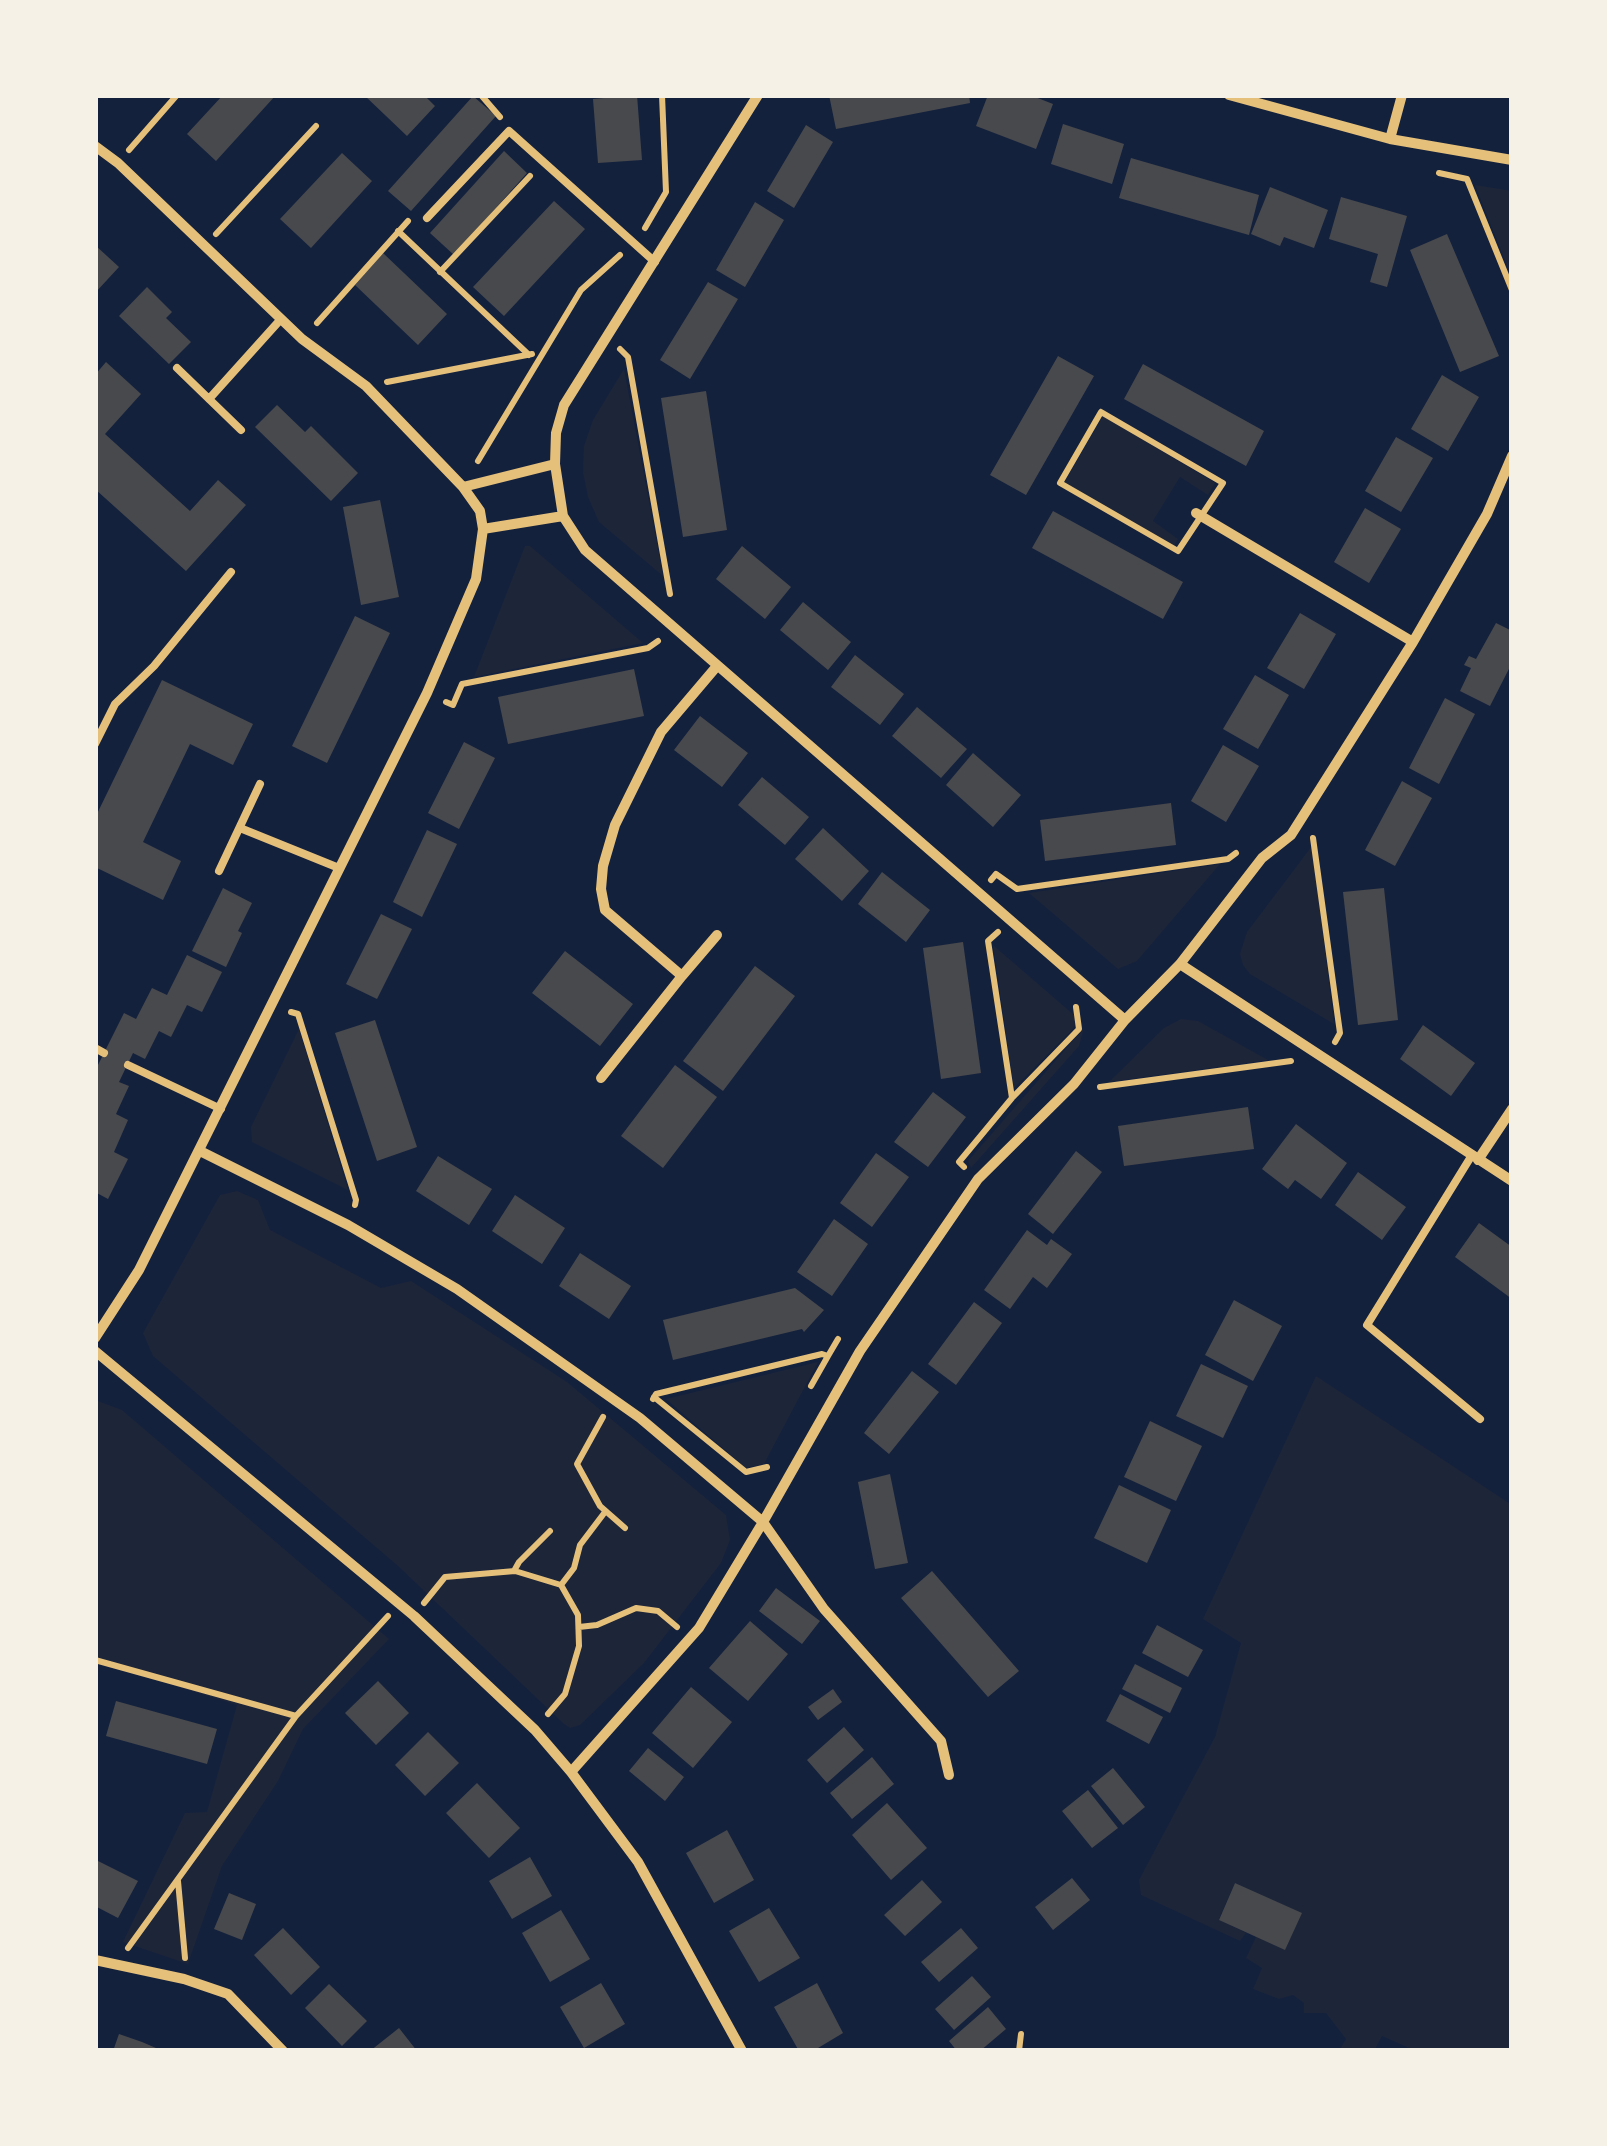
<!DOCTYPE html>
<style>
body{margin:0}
#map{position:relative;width:1607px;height:2146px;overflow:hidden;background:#14213d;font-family:"Open Sans",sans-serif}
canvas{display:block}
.frame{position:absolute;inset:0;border:98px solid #f6f1e7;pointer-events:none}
</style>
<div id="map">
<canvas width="1607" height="2146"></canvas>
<div class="frame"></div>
</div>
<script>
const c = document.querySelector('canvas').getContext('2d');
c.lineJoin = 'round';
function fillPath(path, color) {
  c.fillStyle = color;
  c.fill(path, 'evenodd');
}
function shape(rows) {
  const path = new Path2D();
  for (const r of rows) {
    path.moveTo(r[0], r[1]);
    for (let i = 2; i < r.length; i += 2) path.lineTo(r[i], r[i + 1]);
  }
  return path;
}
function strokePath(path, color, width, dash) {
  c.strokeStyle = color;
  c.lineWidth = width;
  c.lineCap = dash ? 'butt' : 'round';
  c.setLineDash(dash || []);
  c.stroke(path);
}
const green = shape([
 [1475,185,1512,191,1512,278],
 [624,369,663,576,599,522,588,497,583,472,584,446,593,420],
 [1103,416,1215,483,1208,495,1180,477,1153,521,1178,539,1174,546,1064,483],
 [525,546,530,546,643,643,474,677],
 [1312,846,1334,1024,1250,974,1243,965,1240,954,1247,932],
 [1220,864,1137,961,1118,969,1029,893],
 [993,945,1074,1015,1075,1025,1072,1030,1014,1088],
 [1181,1019,1198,1021,1268,1060,1109,1082,1164,1028],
 [1084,1028,1079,1046,971,1168,968,1161],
 [299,1029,348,1190,252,1142,251,1127],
 [237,1191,258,1200,270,1230,381,1288,411,1281,567,1382,726,1515,730,1540,721,1563,644,1663,580,1725,570,1728,564,1724,398,1566,153,1356,143,1333,220,1195],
 [818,1362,764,1464,746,1468,666,1399],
 [1316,1376,1512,1505,1512,2051,1416,2051,1382,2036,1374,2051,1339,2051,1346,2039,1326,2013,1304,2013,1304,2003,1293,1995,1279,1999,1253,1989,1262,1968,1246,1958,1256,1937,1301,1913,1235,1883,1219,1919,1246,1933,1240,1941,1141,1895,1139,1880,1215,1737,1241,1643,1203,1619],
 [95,1400,122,1410,389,1639,303,1729,278,1781,222,1866,188,1964,123,1942,185,1813,207,1812,237,1705,95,1661]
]);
const building = shape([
 [223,95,276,95,216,161,187,134],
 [364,95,424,95,435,106,407,136],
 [637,95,642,160,598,163,593,99],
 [829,95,969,95,970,103,836,129],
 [988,95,1030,95,1053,104,1036,149,976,126],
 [473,96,496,116,411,211,388,191],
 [1063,124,1124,144,1112,184,1051,164],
 [806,125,833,142,794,208,767,191],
 [504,151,527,173,454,255,430,233],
 [342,153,372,181,311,248,280,219],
 [1131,158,1259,195,1249,235,1119,198],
 [1270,187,1328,210,1314,248,1284,237,1280,246,1251,234],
 [1341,197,1407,216,1387,287,1370,282,1378,254,1329,239],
 [554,201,585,229,504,316,473,287],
 [755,202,784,220,745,287,716,270],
 [1447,234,1499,356,1460,372,1410,250],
 [95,245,119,267,95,293],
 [383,253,447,314,418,345,355,285],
 [708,282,738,299,690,379,660,360],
 [147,287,172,312,166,318,191,342,169,364,119,316],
 [1058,356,1094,376,1026,495,990,475],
 [106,362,141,394,105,434,190,511,218,480,246,505,186,571,95,489,95,375],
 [1143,364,1264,431,1246,466,1124,399],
 [1442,375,1479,397,1448,451,1411,429],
 [706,391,727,530,683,537,661,398],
 [277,405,305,432,311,426,358,473,331,501,255,427],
 [1396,437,1433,458,1401,512,1365,491],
 [380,500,399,597,361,605,343,507],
 [1365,508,1401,529,1369,583,1334,562],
 [1053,511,1183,582,1163,619,1032,548],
 [742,546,791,587,765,619,716,579],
 [803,602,851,642,828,670,780,630],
 [1300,613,1336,634,1304,689,1267,668],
 [355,616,390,633,327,763,292,746],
 [1496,623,1512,631,1512,663,1490,706,1460,691,1471,668,1464,665,1469,656,1476,659],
 [855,655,904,694,880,725,831,687],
 [634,669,644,716,508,744,498,697],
 [1255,675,1289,695,1258,749,1223,729],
 [162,680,253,724,233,765,190,744,143,842,181,861,163,900,95,867,95,818],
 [1445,698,1475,714,1439,784,1409,768],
 [917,707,967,749,941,778,892,736],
 [700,716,748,753,722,787,674,750],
 [464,742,495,758,459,829,428,813],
 [1223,745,1259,766,1226,822,1191,801],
 [973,753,1021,795,993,827,946,785],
 [762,777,809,817,785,845,738,805],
 [1402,781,1432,798,1395,866,1365,850],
 [1171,803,1176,845,1045,861,1040,820],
 [823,828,869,871,842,901,795,859],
 [427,830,457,844,422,917,393,902],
 [882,872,930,910,906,942,858,904],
 [223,888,252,903,238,931,242,933,226,967,192,951],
 [1384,888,1398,1020,1358,1025,1343,892],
 [381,914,412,929,377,999,346,984],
 [963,942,981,1073,941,1079,923,948],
 [565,951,633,1004,600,1046,532,993],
 [187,955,222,972,202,1012,187,1005,171,1037,159,1031,145,1059,133,1053,119,1082,129,1086,116,1114,128,1120,114,1152,128,1159,108,1199,95,1192,95,1071,124,1013,136,1019,152,988,167,995],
 [755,966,795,996,723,1091,683,1061],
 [375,1020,417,1147,377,1161,335,1033],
 [1423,1025,1475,1063,1451,1096,1400,1059],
 [675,1065,717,1097,663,1168,621,1136],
 [933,1092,966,1117,928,1167,894,1142],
 [1248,1107,1254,1149,1124,1166,1118,1126],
 [1296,1124,1347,1163,1321,1199,1295,1180,1288,1189,1262,1169],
 [1076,1151,1102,1172,1053,1234,1028,1214],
 [876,1153,909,1177,872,1227,840,1203],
 [438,1156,492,1189,469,1225,416,1191],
 [1358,1172,1406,1207,1382,1240,1335,1205],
 [515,1195,565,1228,542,1264,492,1231],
 [834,1219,868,1244,832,1296,797,1272],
 [1479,1223,1512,1247,1512,1299,1455,1257],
 [1027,1230,1047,1245,1051,1239,1072,1254,1047,1288,1033,1277,1010,1309,984,1290],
 [580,1253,631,1286,609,1319,559,1286],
 [795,1288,824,1310,804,1332,802,1329,673,1360,663,1320],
 [1234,1300,1282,1326,1253,1381,1205,1355],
 [974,1302,1002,1323,956,1385,928,1364],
 [1201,1364,1248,1386,1223,1438,1176,1416],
 [912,1371,939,1392,889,1454,864,1433],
 [1150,1421,1202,1446,1176,1501,1124,1477],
 [890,1474,908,1563,875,1569,858,1482],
 [1119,1485,1171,1510,1147,1563,1094,1538],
 [932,1571,1019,1671,988,1697,901,1598],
 [776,1588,820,1621,802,1644,759,1611],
 [750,1621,788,1654,748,1701,709,1668],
 [1157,1625,1203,1650,1188,1677,1142,1653],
 [1135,1664,1182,1688,1170,1713,1122,1689],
 [378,1681,409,1713,376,1745,345,1713],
 [691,1687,732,1722,693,1768,652,1733],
 [833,1689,842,1702,818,1720,808,1707],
 [1120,1694,1163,1717,1149,1744,1106,1721],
 [116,1701,217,1729,207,1764,106,1736],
 [844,1727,864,1750,827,1783,807,1760],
 [428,1732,459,1763,425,1796,395,1765],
 [648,1748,684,1777,665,1801,629,1771],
 [872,1757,894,1784,852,1819,830,1793],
 [1113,1768,1145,1807,1123,1825,1091,1786],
 [477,1783,520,1828,489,1858,446,1813],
 [1088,1790,1118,1828,1092,1848,1062,1811],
 [887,1803,927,1848,891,1880,852,1835],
 [727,1830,754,1880,714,1903,686,1853],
 [530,1857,552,1896,512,1919,489,1881],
 [96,1860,138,1881,118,1918,95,1906],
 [1072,1878,1090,1900,1053,1930,1035,1907],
 [922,1880,942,1902,905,1936,884,1915],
 [1235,1883,1302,1913,1285,1950,1219,1920],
 [229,1893,256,1904,242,1940,214,1929],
 [769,1908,800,1958,759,1982,729,1931],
 [561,1910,590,1959,550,1982,522,1933],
 [283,1928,320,1967,291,1995,254,1955],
 [961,1928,978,1948,939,1982,921,1962],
 [972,1976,991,1997,954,2030,935,2009],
 [601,1983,625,2024,584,2048,560,2007],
 [817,1983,843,2033,813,2051,799,2051,774,2007],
 [329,1984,367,2021,342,2046,305,2008],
 [988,2007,1006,2029,980,2051,957,2051,949,2041],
 [399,2028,417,2051,370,2051],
 [119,2034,142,2042,163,2051,113,2051]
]);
const path = shape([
 [481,95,500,117],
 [129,150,177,95],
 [1439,173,1467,179,1512,290],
 [645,228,666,192,662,95],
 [398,231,529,355],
 [216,234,316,126],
 [440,272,530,176],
 [317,323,408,221],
 [620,349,628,357,670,594],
 [387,382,532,354],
 [1101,412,1223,483,1178,551,1060,483,1101,412],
 [478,461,581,290,620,255],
 [446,702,453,705,462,684,648,648,658,641],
 [1313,838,1340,1033,1335,1042],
 [991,880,996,874,1017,889,1228,859,1236,853],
 [291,1012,298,1014,356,1200,355,1205],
 [1100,1087,1291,1061],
 [1013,1097,1079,1029,1076,1007],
 [964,1167,959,1162,1012,1098,988,941,998,932],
 [811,1386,828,1356],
 [654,1397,746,1472,767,1467],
 [653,1399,656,1394,822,1354,828,1356,838,1339],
 [603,1417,577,1464,600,1506,625,1528],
 [514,1571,519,1562,550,1531],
 [561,1585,574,1568,580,1545,605,1512],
 [424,1603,445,1577,515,1571,561,1585,578,1615,579,1646,565,1694,548,1714],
 [579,1627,597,1625,636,1608,658,1611,677,1627],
 [95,1660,296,1716],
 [178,1881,185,1958],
 [128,1948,296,1716,388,1616],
 [1019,2051,1021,2034]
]);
const service = shape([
 [427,218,509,131,655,262],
 [177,368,241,430],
 [209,399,281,319],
 [95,744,115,704,154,666,231,572],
 [240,828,339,868],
 [219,871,260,784],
 [95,1048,104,1053],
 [128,1065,221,1109],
 [1472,1155,1367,1325,1480,1419]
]);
const minor = shape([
 [758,95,564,405,556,433,555,464,563,516,585,550,1125,1020],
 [1229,95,1390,139,1512,160],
 [1390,139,1402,95],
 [95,146,118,163,302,339,366,386,463,487,480,511,483,529,476,579,427,693,139,1270,95,1338],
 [463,487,555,464],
 [1196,513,1413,642],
 [483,529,563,516],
 [1180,964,1512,1181],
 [682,976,717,935],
 [601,1078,682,976,605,910,601,889,603,866,615,825,661,732,717,666],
 [200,1151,348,1225,457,1289,640,1418,763,1522,824,1609,941,1741,949,1775],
 [1478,1160,1512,1109],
 [95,1351,414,1616,535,1730,571,1772,638,1862,742,2051],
 [571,1772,699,1628,763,1522,860,1351,978,1179,1074,1084,1125,1020,1180,964,1262,858,1291,835,1413,642,1487,514,1512,456],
 [95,1960,184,1979,228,1994,283,2051]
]);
fillPath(green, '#1d2539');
fillPath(building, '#48494c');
strokePath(path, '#e5c07b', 6);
strokePath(service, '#e5c07b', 8);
strokePath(minor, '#e5c07b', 10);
</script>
